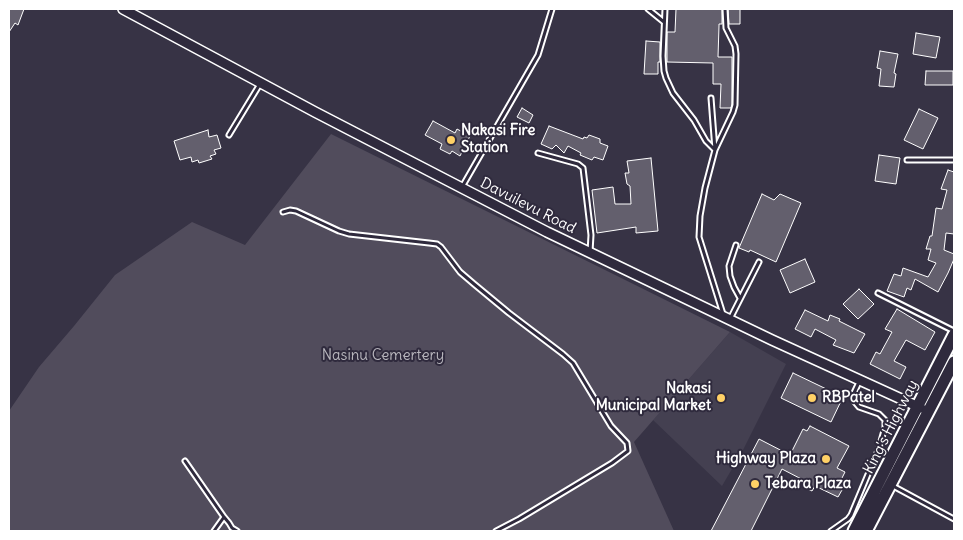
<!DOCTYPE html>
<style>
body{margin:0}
#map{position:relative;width:963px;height:540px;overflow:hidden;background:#373345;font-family:Delius,sans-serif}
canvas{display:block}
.frame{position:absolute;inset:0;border:10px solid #fff;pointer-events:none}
</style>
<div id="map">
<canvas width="963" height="540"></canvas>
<div class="frame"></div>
</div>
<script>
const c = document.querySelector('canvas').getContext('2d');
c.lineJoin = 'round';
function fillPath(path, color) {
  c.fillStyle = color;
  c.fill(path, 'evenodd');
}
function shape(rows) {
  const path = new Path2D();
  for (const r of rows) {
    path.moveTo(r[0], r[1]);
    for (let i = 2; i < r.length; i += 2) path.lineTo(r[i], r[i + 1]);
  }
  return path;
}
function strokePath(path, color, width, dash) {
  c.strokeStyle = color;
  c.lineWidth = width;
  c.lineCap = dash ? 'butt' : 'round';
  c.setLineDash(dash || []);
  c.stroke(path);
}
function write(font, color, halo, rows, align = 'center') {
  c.font = font + ' Delius,sans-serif';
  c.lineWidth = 4;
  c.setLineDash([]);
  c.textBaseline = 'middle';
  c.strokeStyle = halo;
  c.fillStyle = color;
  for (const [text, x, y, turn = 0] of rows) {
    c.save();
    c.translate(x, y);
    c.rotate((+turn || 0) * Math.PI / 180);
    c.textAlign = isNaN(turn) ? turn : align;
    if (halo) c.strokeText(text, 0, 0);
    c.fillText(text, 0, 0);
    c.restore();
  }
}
const built = shape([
 [730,332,786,364,743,450,722,486,653,420]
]);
const green = shape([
 [331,134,730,332,634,442,674,531,9,531,9,411,39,367,74,326,115,275,192,222,245,245]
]);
const building = shape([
 [9,9,24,9,18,25,15,23,9,32,9,9],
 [676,9,722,9,722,24,719,24,719,26,718,57,732,57,732,104,731,108,720,108,721,84,713,84,713,63,667,62,667,32,675,32,676,9],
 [728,9,740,9,740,24,729,24,728,9],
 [916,33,940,37,936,58,913,54,916,33],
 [646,41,660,42,660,62,658,62,658,74,644,74,646,41],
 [880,51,898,54,894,73,896,74,894,87,879,86,881,69,877,68,880,51],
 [926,71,953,71,953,85,925,85,926,71],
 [522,108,533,115,529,123,517,117,522,108],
 [919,109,938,118,923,149,904,140,919,109],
 [433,121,455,133,457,129,470,136,460,156,452,151,450,154,440,149,442,144,425,135,433,121],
 [549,126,583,139,584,137,587,138,589,135,600,139,600,143,608,146,603,160,594,157,592,160,580,155,581,153,568,146,564,153,556,145,552,149,541,144,549,126],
 [208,130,209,137,217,135,221,148,214,150,216,154,210,156,212,159,199,163,198,160,192,162,191,157,180,160,174,141,208,130],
 [879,155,900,158,896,184,875,181,879,155],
 [651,158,658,231,636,233,636,227,597,233,592,190,613,187,615,204,631,204,630,186,627,184,625,173,629,173,627,161,651,158],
 [948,170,954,172,954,234,946,233,944,250,954,254,954,259,948,273,938,292,915,279,911,290,907,288,904,297,887,291,894,274,901,276,903,268,928,277,936,263,928,260,931,249,926,249,930,236,932,236,936,208,942,209,947,190,941,189,948,170],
 [762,194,774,200,780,194,801,203,776,262,750,250,749,252,739,248,762,194],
 [805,259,815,282,790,293,780,270,805,259],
 [859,289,874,304,858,319,843,304,859,289],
 [897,309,935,332,925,350,906,340,894,361,906,367,900,379,870,364,876,352,880,354,892,332,885,329,897,309],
 [805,310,828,321,830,315,840,319,839,321,865,334,854,353,833,345,836,340,815,329,811,337,795,329,805,310],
 [793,373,843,397,831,422,781,398,793,373],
 [810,426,849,446,837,468,845,472,841,480,846,483,838,497,815,486,812,491,806,488,809,483,782,469,751,531,711,531,759,439,790,455,803,429,807,431,810,426]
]);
const lane = shape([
 [648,9,664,22],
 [665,9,663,56,664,71,666,78,673,93,694,120,706,141,715,150,733,112,735,105,736,54,735,46,726,28,725,9],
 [711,98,715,150,705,188,700,216,699,237,723,314],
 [229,135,260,84],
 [538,153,578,164,583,168,591,235,590,252],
 [907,160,954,160],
 [462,187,538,55,552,9],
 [283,212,290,210,296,211,339,231,349,234,429,243,437,244,441,247,460,272,474,284,509,313,563,354,573,363,611,426,627,443,628,451,612,463,519,519,496,531],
 [736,245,729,266,730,276,734,287,740,298],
 [878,293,954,331],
 [730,319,759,262],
 [185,461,224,517,229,523,232,528,237,531],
 [893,486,954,519],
 [214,531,224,517],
 [831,531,848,519,851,515,879,448,885,427,885,420,879,414,859,407,854,401,853,395,860,380]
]);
const secondary = shape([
 [123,9,315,112,547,232,772,340,921,408]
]);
const highway = shape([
 [854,531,954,335],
 [866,531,954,362]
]);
const markers = [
 [451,140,5,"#ffd166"],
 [721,398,5,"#ffd166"],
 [812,398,5,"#ffd166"],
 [826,459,5,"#ffd166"],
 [755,484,5,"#ffd166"]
];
const poiNames = [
 ["Nakasi Fire",461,131],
 ["Station",461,148],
 ["Nakasi",711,389,"right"],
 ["Municipal Market",711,406,"right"],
 ["RBPatel",822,398],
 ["Highway Plaza",816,459,"right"],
 ["Tebara Plaza",765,484]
];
const streetNames = [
 ["Davuilevu Road",528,206,27],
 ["King's Highway",891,427,-63]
];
const parkNames = [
 ["Nasinu Cemertery",383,356]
];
fillPath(built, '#444051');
fillPath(green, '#514c5c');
fillPath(building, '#635f6d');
strokePath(building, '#fff', 1);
strokePath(lane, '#fff', 7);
strokePath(secondary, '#fff', 12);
strokePath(highway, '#fff', 15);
strokePath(lane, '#2f2a3d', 3);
strokePath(secondary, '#2f2a3d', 9);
strokePath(highway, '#2f2a3d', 11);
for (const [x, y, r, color] of markers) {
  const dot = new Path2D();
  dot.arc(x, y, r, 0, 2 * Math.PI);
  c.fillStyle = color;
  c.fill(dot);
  strokePath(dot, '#2f2a3d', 2);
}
write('bold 15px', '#fff', '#2f2a3d', poiNames, 'left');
write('15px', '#fff', '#2f2a3d', streetNames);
write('15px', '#b9b7be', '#2f2a3d', parkNames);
</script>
